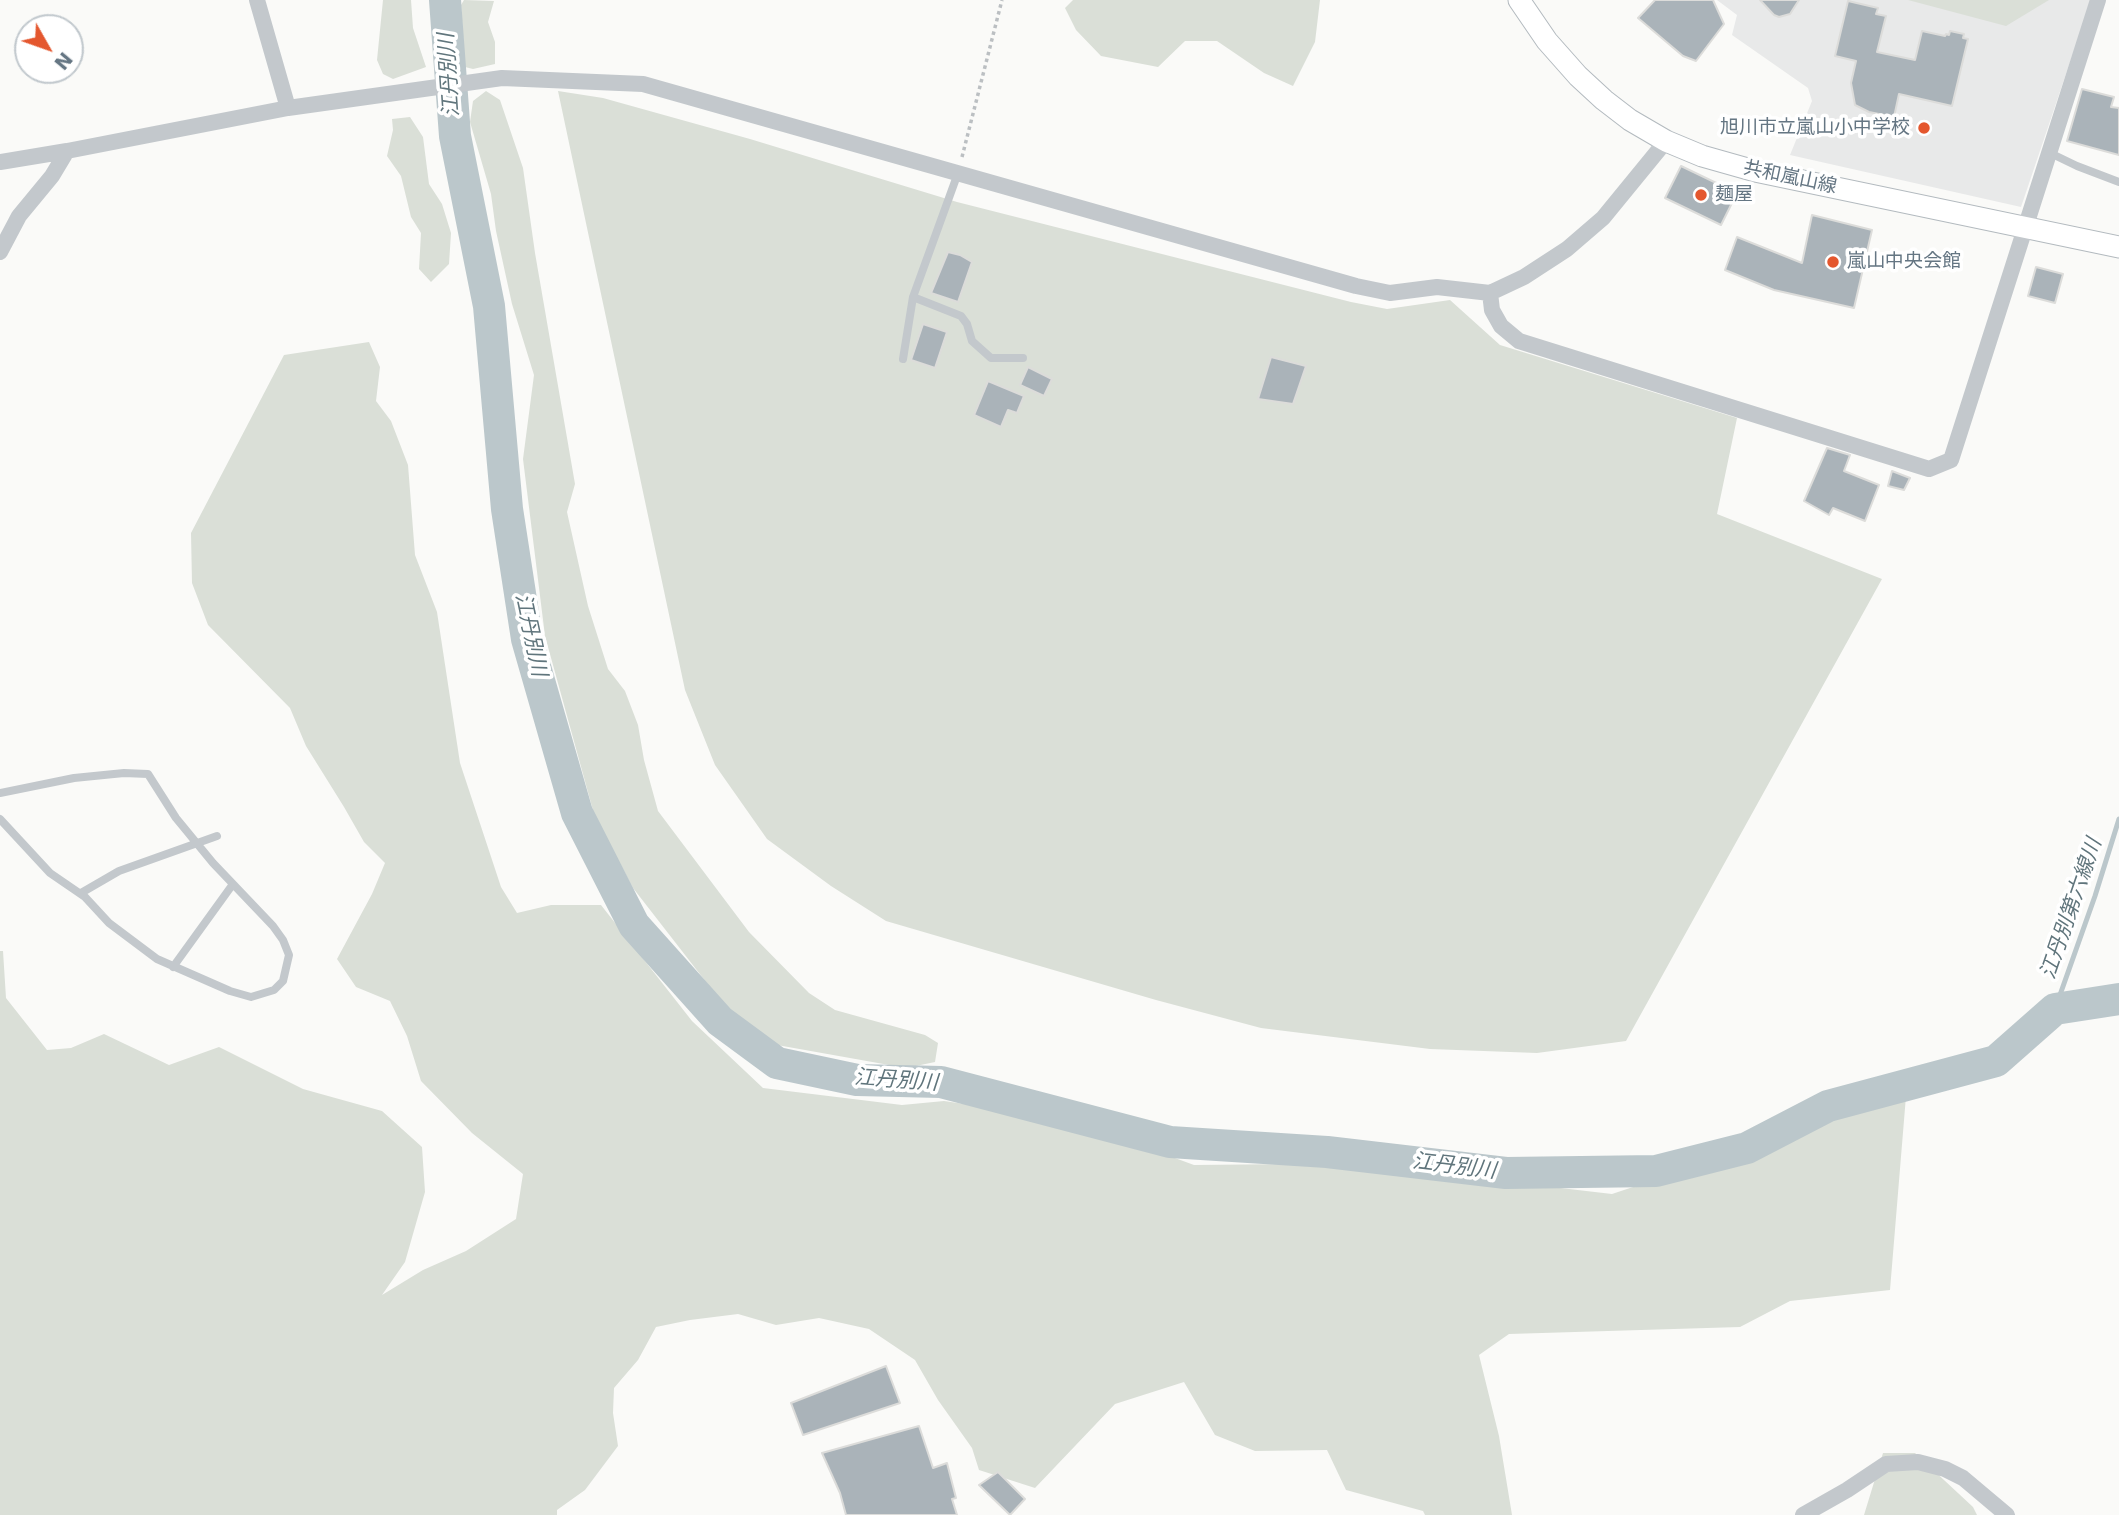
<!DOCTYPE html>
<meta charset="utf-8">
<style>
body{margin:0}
#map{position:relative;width:2119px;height:1515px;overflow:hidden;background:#fafaf8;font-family:"DejaVu Sans",sans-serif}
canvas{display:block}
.north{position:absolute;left:14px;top:14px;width:70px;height:70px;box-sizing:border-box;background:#fff;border:2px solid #c1c8cd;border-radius:50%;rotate:130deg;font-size:19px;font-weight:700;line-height:28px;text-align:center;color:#657683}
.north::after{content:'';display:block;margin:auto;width:24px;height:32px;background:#e4572e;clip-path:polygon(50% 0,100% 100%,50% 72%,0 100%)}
</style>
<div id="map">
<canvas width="2119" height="1515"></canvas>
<div class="north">N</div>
</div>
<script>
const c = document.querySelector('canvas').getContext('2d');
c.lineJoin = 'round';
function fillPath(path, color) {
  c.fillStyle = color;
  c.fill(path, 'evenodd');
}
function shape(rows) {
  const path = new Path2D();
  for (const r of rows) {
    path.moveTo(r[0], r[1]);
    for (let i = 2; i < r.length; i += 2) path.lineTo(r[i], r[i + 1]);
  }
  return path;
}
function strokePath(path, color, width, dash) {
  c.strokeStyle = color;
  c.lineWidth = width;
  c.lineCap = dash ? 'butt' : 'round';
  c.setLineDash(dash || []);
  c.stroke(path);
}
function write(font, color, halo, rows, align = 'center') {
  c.font = font + ' "DejaVu Sans","Noto Sans JP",sans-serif';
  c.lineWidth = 7;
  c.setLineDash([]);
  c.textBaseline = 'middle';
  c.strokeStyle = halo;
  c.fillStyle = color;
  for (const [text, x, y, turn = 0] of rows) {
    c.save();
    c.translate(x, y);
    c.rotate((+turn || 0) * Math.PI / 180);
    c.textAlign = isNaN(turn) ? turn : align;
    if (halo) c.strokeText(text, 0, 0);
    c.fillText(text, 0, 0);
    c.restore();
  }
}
const built = shape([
 [1717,0,2091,0,2021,207,1790,155,1812,101,1808,88,1732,35,1737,15]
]);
const green = shape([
 [383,0,411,0,413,28,426,67,393,79,383,74,377,60],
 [464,0,494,1,488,22,495,42,495,64,473,69,465,67,461,5],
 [1073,0,1320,0,1315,42,1293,86,1264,73,1217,41,1185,41,1158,67,1101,56,1076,30,1065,8],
 [1908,0,2049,0,2006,26],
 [486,91,500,100,523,168,535,253,575,484,567,512,588,606,608,669,625,691,638,725,644,760,658,811,749,932,809,993,835,1010,925,1035,938,1043,935,1062,906,1068,777,1045,727,1009,633,888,594,814,545,636,523,459,534,375,512,304,496,231,491,194,470,122,473,101],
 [558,91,603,98,750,139,957,202,1351,302,1387,309,1450,300,1500,345,1737,418,1717,514,1882,579,1626,1041,1537,1053,1430,1049,1261,1028,1156,1000,886,921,831,886,767,839,715,765,685,690],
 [410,117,423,137,429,184,442,204,451,233,449,264,431,282,419,269,421,233,411,217,401,176,387,156,393,130,392,119],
 [369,342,380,367,376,401,391,421,408,465,415,555,437,612,460,763,501,887,517,913,551,905,601,905,692,1021,763,1088,902,1105,944,1101,1033,1114,1134,1143,1194,1165,1295,1164,1466,1177,1612,1194,1660,1178,1712,1169,1806,1131,1840,1110,1906,1096,1890,1290,1790,1301,1740,1327,1509,1334,1479,1355,1499,1436,1512,1515,1425,1515,1423,1511,1346,1490,1327,1450,1255,1451,1215,1435,1184,1382,1115,1404,1035,1488,979,1470,972,1448,938,1400,915,1360,869,1329,819,1318,776,1325,738,1314,690,1320,656,1327,638,1360,614,1388,613,1413,618,1446,585,1490,557,1510,557,1515,0,1515,0,951,3,951,6,998,47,1050,71,1048,104,1034,169,1065,219,1047,303,1089,382,1111,422,1147,425,1192,405,1262,382,1295,423,1270,466,1251,516,1219,523,1174,472,1133,421,1081,407,1036,390,1001,356,987,337,959,372,894,385,863,364,842,344,807,306,746,290,708,208,625,192,583,191,533,284,355],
 [1883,1453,1915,1453,1973,1507,1977,1515,1864,1515]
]);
const stream = shape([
 [2055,1009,2095,896,2119,819]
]);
const river = shape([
 [445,0,455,136,489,306,507,509,527,639,577,813,634,925,720,1021,777,1063,857,1080,941,1082,1170,1142,1327,1152,1506,1173,1656,1171,1747,1148,1828,1106,1996,1061,2055,1009,2119,999]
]);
const building = shape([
 [1655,0,1713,0,1724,24,1696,61,1683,56,1638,18,1655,0],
 [1760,0,1799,0,1790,14,1779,17,1774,15,1760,0],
 [1848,1,1878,8,1876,14,1886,16,1877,52,1915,60,1922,31,1945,36,1946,34,1949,35,1950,31,1964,34,1963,38,1968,39,1952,106,1899,94,1894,117,1869,112,1855,105,1851,83,1856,61,1835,56,1848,1],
 [2082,89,2114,97,2111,107,2119,108,2119,155,2067,141,2082,89],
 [1681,166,1737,193,1721,225,1665,198,1681,166],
 [1812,215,1872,230,1854,308,1774,290,1725,270,1737,237,1802,263,1812,215],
 [948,252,960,255,972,262,958,302,931,293,948,252],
 [2036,267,2063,274,2055,303,2028,296,2036,267],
 [923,324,947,332,935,368,911,360,923,324],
 [1271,357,1306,366,1293,404,1258,399,1271,357],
 [1028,367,1052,379,1044,396,1020,385,1028,367],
 [988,381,1024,396,1017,413,1008,410,1001,427,974,415,988,381],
 [1827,448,1850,455,1844,471,1879,485,1865,521,1833,508,1829,515,1804,501,1827,448],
 [1892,471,1910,478,1904,490,1888,486,1892,471],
 [886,1366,900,1403,803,1435,791,1403,886,1366],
 [919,1426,933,1468,947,1463,956,1498,952,1499,957,1515,846,1515,840,1493,822,1453,919,1426],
 [998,1472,1025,1499,1010,1515,979,1485,998,1472]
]);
const path = shape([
 [962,157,1002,0]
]);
const lane = shape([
 [2048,152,2077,166,2119,182],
 [958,173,913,297,961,316,967,324,972,341,991,358,1023,358],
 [903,359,913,297],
 [0,793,74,778,124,773,148,774,176,818,213,863,273,926,283,940,289,955,283,981,274,990,251,997,230,991,157,959,109,923,85,897,50,873,0,819],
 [81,893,119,871,217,836],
 [173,967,233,884]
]);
const street = shape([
 [257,0,288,108],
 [0,162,67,151,288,108,502,78,643,84,1356,286,1390,293,1437,287,1490,293,1524,277,1567,249,1603,218,1666,141],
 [0,252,19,216,52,176,67,151],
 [1490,293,1492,310,1501,326,1519,341,1929,469,1951,460,2098,0],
 [1803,1515,1847,1490,1886,1464,1918,1462,1945,1469,1963,1478,2007,1515]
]);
const secondary = shape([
 [1519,0,1547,41,1578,76,1604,100,1630,120,1666,141,1702,156,1755,171,2119,247]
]);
const markers = [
 [1924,128,7,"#e4572e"],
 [1701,195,7,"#e4572e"],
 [1833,262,7,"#e4572e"]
];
const poiNames = [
 ["旭川市立嵐山小中学校",1910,128,"right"],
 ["麺屋",1715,195],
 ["嵐山中央会館",1847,262]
];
const streetNames = [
 ["共和嵐山線",1790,178,12]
];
const waterNames = [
 ["江丹別川",450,75,-94],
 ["江丹別川",530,635,78],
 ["江丹別第六線川",2072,909,-71],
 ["江丹別川",896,1081,4],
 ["江丹別川",1454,1167,7]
];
fillPath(built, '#e8e9e9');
fillPath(green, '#dadfd7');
strokePath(stream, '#bbc7cb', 5);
strokePath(river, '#bbc7cb', 32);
fillPath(building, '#aab3b9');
strokePath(building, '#dcdcda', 2);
strokePath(secondary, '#b3babf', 23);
strokePath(path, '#bbbfc2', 3.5, [3.5, 3.5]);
strokePath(lane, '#c3c8cc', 8);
strokePath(street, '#c3c8cc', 16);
strokePath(secondary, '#fff', 21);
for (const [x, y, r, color] of markers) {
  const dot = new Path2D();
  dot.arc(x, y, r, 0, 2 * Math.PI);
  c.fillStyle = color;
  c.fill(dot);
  strokePath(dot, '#fff', 2.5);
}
write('19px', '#657683', '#fff', poiNames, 'left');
write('19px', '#657683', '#fff', streetNames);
write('italic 21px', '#60757c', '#fff', waterNames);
</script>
